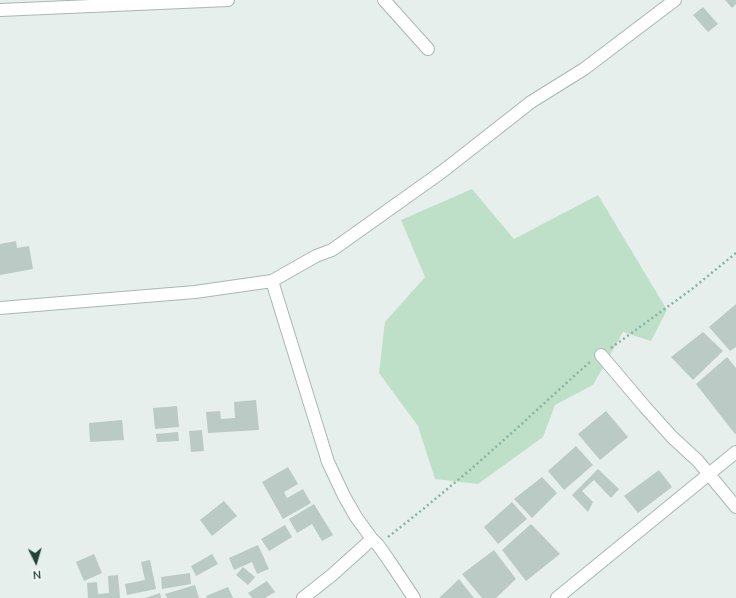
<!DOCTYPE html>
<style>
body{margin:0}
#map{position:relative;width:736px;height:598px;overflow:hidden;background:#e6efeb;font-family:"Nunito Sans",sans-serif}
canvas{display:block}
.north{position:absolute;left:16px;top:542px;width:40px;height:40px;-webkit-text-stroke:3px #f7fbf9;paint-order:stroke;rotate:175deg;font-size:11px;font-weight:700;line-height:16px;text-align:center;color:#24423a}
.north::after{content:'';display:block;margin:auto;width:14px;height:18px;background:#24423a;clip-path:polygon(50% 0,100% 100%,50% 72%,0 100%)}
</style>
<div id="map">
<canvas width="736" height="598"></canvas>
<div class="north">N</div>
</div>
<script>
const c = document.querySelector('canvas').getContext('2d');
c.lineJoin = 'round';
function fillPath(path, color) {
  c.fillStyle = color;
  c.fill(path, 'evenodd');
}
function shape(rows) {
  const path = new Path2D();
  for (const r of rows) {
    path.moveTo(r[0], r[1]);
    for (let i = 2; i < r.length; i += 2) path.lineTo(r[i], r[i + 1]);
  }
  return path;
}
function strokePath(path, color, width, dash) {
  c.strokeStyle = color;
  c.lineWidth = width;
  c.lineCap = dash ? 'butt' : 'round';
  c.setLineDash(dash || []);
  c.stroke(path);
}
const green = shape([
 [472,189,514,239,598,195,667,310,651,341,623,332,593,385,555,405,543,437,478,484,435,479,418,426,379,373,385,322,425,277,401,220]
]);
const building = shape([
 [725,0,736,0,736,4,732,8],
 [703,7,718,24,708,32,693,15],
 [16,241,17,248,29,246,33,269,0,275,0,244],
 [736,304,736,347,730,351,709,327],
 [703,332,723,351,693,380,671,357],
 [727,357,736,368,736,434,735,434,696,384],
 [256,400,259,430,208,433,206,412,220,411,221,419,235,418,234,402],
 [177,406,179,427,155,429,153,408],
 [606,411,628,437,600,460,578,434],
 [122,420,124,440,90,442,89,423],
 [202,430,204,451,191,452,189,431],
 [178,432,179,441,157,442,156,434],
 [576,446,593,465,564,490,548,471],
 [288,467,298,484,284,492,287,498,303,489,311,503,283,519,262,482],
 [598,469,619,489,611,498,594,480,582,491,593,502,588,512,572,495],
 [659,470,672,487,638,513,624,496],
 [542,477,557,493,532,518,514,499],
 [224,501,237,516,212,536,200,520],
 [512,502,527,519,498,544,484,527],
 [314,504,333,535,322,541,312,524,297,533,289,519],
 [531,524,560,554,526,581,502,550],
 [285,525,292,537,269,551,261,539],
 [258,545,269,569,257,574,252,562,234,570,229,558],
 [494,550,516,579,496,598,482,598,462,574],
 [94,554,102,573,84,581,76,562],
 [212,554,218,564,196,576,191,566],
 [150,560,156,589,127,595,125,584,145,580,141,562],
 [243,567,255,577,248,585,236,575],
 [190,573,191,584,162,589,161,577],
 [118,575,120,598,88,598,87,583,97,582,98,594,109,593,108,576],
 [459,579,474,598,439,598],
 [267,581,275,592,265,598,252,598,248,593],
 [195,585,199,598,167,598,165,594],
 [228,587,233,598,207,598,206,596],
 [160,593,161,598,145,598]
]);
const path = shape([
 [611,348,692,289,736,253],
 [388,537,422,510,470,470,515,430,573,377,590,362]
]);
const minor = shape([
 [384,0,428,49],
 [0,10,228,0],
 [272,281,328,462,344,496,356,517,372,539,378,545,390,562,414,598],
 [0,308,195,292,272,281,316,256,332,250,349,238,443,171,531,102,584,69,675,0],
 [601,355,645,407,672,437,698,461,736,507],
 [303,598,332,575,372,539],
 [557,598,736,452]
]);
fillPath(green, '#bfe0c8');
fillPath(building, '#bbcac4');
strokePath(minor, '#a8b8b2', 14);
strokePath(path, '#86b3a5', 2.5, [2, 3]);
strokePath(minor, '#fff', 12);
</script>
